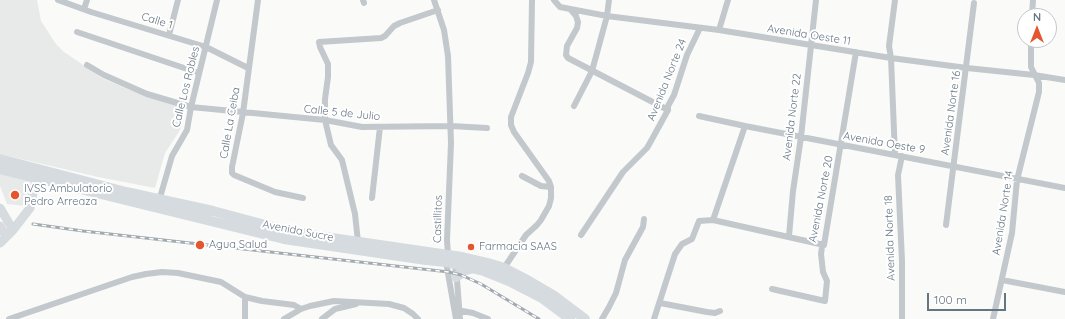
<!DOCTYPE html>
<style>
body{margin:0}
#map{position:relative;width:1065px;height:319px;overflow:hidden;background:#fafaf8;font-family:Quicksand,sans-serif}
canvas{display:block}
.north{position:absolute;left:1017px;top:8px;width:40px;height:40px;box-sizing:border-box;background:#fff;border:1px solid #c1c8cd;border-radius:50%;rotate:0deg;font-size:11px;font-weight:700;line-height:16px;text-align:center;color:#657683}
.north::after{content:'';display:block;margin:auto;width:14px;height:18px;background:#e4572e;clip-path:polygon(50% 0,100% 100%,50% 72%,0 100%)}
.scale{position:absolute;left:927px;top:293px;width:79px;height:18px;box-sizing:border-box;border:2px solid #657683;border-top:0;padding-left:5px;font-size:12px;line-height:14px;white-space:nowrap;color:#657683;-webkit-text-stroke:3px #fff;paint-order:stroke}
</style>
<div id="map">
<canvas width="1065" height="319"></canvas>
<div class="north">N</div>
<div class="scale">100 m</div>
</div>
<script>
const c = document.querySelector('canvas').getContext('2d');
c.lineJoin = 'round';
function fillPath(path, color) {
  c.fillStyle = color;
  c.fill(path, 'evenodd');
}
function shape(rows) {
  const path = new Path2D();
  for (const r of rows) {
    path.moveTo(r[0], r[1]);
    for (let i = 2; i < r.length; i += 2) path.lineTo(r[i], r[i + 1]);
  }
  return path;
}
function strokePath(path, color, width, dash) {
  c.strokeStyle = color;
  c.lineWidth = width;
  c.lineCap = dash ? 'butt' : 'round';
  c.setLineDash(dash || []);
  c.stroke(path);
}
function write(font, color, halo, rows, align = 'center') {
  c.font = font + ' Quicksand,sans-serif';
  c.lineWidth = 4;
  c.setLineDash([]);
  c.textBaseline = 'middle';
  c.strokeStyle = halo;
  c.fillStyle = color;
  for (const [text, x, y, turn = 0] of rows) {
    c.save();
    c.translate(x, y);
    c.rotate((+turn || 0) * Math.PI / 180);
    c.textAlign = isNaN(turn) ? turn : align;
    if (halo) c.strokeText(text, 0, 0);
    c.fillText(text, 0, 0);
    c.restore();
  }
}
const built = shape([
 [0,0,37,0,41,21,56,44,64,52,104,79,133,91,185,108,180,130,165,153,155,188,98,177,0,154],
 [0,170,30,177,26,206,7,204,0,186]
]);
const street = shape([
 [58,0,91,12,206,47,248,68],
 [258,0,243,113,232,167,232,173,234,175,275,192,303,198],
 [363,0,364,3],
 [434,0,444,30,448,56,451,143,447,240,448,255,446,262,456,319],
 [554,0,560,7,607,16,719,30,891,58,967,68,1034,75,1065,80],
 [895,0,889,46,891,58,895,155],
 [84,9,87,0],
 [571,10,576,16,578,22,577,28,567,46,566,55,568,58,668,110],
 [1032,16,1033,0],
 [719,30,728,0],
 [77,32,199,73],
 [169,35,178,0],
 [87,65,104,75,147,94,191,107,325,120,362,127,451,126,487,128],
 [574,106,592,71,607,16,609,0],
 [699,116,745,126,1065,188],
 [902,156,898,175,902,261,902,319],
 [522,176,541,186,551,187],
 [372,198,380,127],
 [159,201,172,156,187,130,191,107,217,0],
 [713,220,745,126],
 [946,225,974,3],
 [581,235,623,172,647,148,651,141,668,110,668,106,674,95,687,55,700,28],
 [789,236,793,191,801,137,816,0],
 [358,242,355,214,342,160,331,145,325,120,325,99,328,77,328,64,320,47,319,42,381,38,385,36,394,26,400,23,438,10],
 [452,261,455,266,457,280,460,319],
 [504,268,526,235,537,225,541,220,549,206,551,198,551,187,549,181,514,132,511,125,511,117,528,73,531,62,532,0],
 [1002,280,1065,292],
 [772,289,825,301,827,281,823,272,821,254,822,247,824,245,856,52],
 [660,303,707,312,715,313,720,311],
 [457,310,473,313,488,319],
 [9,319,132,277,146,274,162,272,178,273,221,282,245,297,262,301,294,305,301,309,310,306,334,301,389,304,404,308,413,314,418,319],
 [245,319,245,297],
 [284,319,301,309],
 [322,319,335,309,356,304],
 [602,319,609,307,616,293,625,260,643,227,644,219],
 [654,319,675,254,682,244,692,239,699,221,713,220,824,245],
 [993,319,1012,233,1017,180,1039,92,1039,83,1031,67,1031,40]
]);
const secondary = shape([
 [0,208,13,230],
 [0,226,3,232,9,234],
 [0,243,13,230,30,208,36,178]
]);
const primary = shape([
 [0,159,126,192,213,211,284,230,318,236,462,257,488,263,504,268,529,281,553,295,585,319],
 [0,169,284,239,426,260,446,262,484,271,509,281,542,298,570,319],
 [456,277,465,270,474,268]
]);
const rail = shape([
 [33,224,83,231,449,272,461,275,481,284,539,319]
]);
const markers = [
 [15,195,5,"#e4572e"],
 [200,245,5,"#e4572e"],
 [471,247,4,"#e4572e"]
];
const streetNames = [
 ["Calle 1",157,21,17],
 ["Avenida Oeste 11",809,35,9],
 ["Avenida Norte 24",667,80,-68],
 ["Calle Los Robles",186,87,-76],
 ["Calle 5 de Julio",342,113,6],
 ["Avenida Norte 16",951,113,-82],
 ["Avenida Norte 22",792,117,-83],
 ["Calle La Ceiba",230,123,-80],
 ["Avenida Oeste 9",884,143,10],
 ["Avenida Norte 20",821,199,-79],
 ["Avenida Norte 14",1003,213,-81],
 ["Castillitos",438,219,-89],
 ["Avenida Sucre",298,231,11],
 ["Avenida Norte 18",890,238,-92]
];
const poiNames = [
 ["IVSS Ambulatorio",24,189],
 ["Pedro Arreaza",24,202],
 ["Agua Salud",209,245],
 ["Farmacia SAAS",479,247]
];
fillPath(built, '#e8e9e9');
strokePath(street, '#c3c8cc', 6);
strokePath(secondary, '#d6dbdf', 9);
strokePath(primary, '#d6dbdf', 10);
strokePath(rail, '#a2aab0', 3);
strokePath(rail, '#fff', 1.5, [4.5]);
for (const [x, y, r, color] of markers) {
  const dot = new Path2D();
  dot.arc(x, y, r, 0, 2 * Math.PI);
  c.fillStyle = color;
  c.fill(dot);
  strokePath(dot, '#fff', 1.5);
}
write('11px', '#657683', '#fff', streetNames);
write('11px', '#657683', '#fff', poiNames, 'left');
</script>
